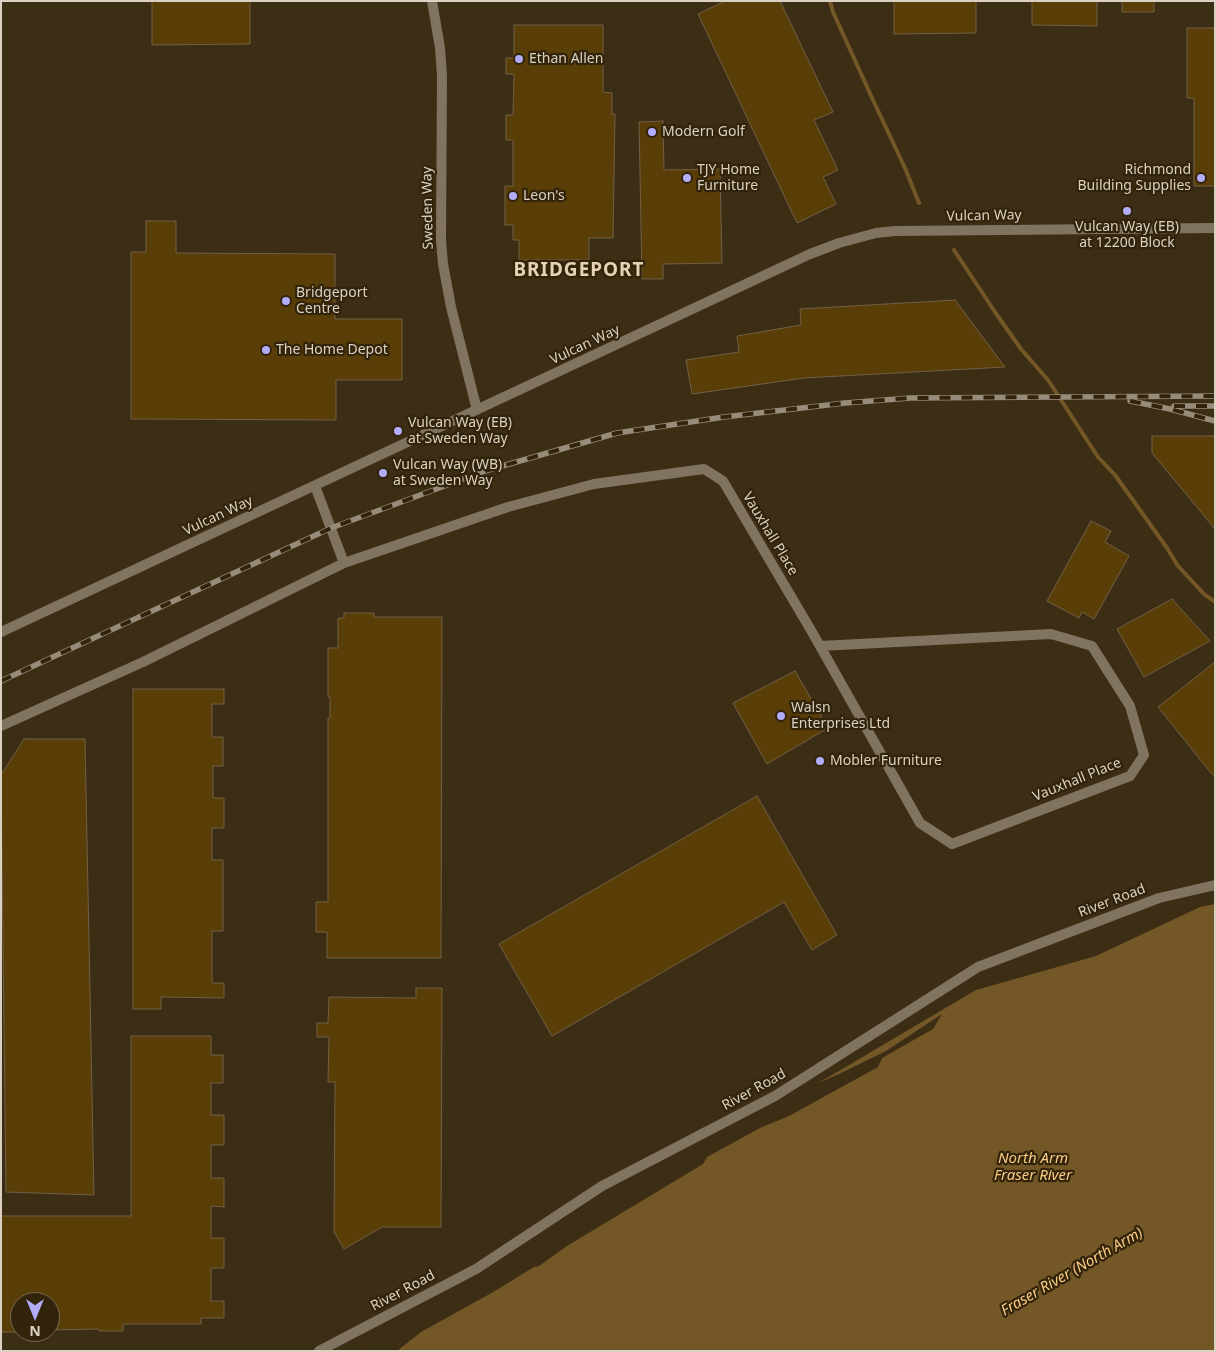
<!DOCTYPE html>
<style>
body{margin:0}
#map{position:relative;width:1216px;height:1352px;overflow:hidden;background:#3c2d15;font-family:"Noto Sans",sans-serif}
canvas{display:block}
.frame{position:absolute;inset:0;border:2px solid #dad1c3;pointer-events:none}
.north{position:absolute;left:10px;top:1292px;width:50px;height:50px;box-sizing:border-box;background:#32230b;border:1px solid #756955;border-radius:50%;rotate:180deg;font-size:14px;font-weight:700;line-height:20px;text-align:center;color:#dad1c3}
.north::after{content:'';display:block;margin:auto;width:18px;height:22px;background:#b3acf9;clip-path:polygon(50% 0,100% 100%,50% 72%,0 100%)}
</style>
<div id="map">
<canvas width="1216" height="1352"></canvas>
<div class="frame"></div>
<div class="north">N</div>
</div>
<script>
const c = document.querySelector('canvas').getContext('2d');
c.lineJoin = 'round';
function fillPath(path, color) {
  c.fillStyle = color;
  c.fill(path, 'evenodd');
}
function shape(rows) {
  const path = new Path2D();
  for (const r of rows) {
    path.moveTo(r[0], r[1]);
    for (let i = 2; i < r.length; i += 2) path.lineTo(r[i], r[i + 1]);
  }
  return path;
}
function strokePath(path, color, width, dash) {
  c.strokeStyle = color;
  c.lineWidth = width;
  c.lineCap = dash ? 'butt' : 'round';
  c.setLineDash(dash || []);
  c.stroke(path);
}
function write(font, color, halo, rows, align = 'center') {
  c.font = font + ' "Noto Sans",sans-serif';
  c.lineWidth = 4.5;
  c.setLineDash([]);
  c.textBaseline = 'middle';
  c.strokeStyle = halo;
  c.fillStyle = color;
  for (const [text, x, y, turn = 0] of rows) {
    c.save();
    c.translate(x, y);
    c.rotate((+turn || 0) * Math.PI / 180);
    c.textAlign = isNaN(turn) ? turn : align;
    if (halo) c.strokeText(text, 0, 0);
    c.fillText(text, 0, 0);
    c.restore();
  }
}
const water = shape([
 [1215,904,1215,1351,364,1351,499,1274,559,1236,976,990,1096,956,1200,907]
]);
const pier = shape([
 [942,1014,933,1029,882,1058,878,1067,789,1116,760,1128,707,1157,703,1164,567,1246,539,1266,534,1267,495,1291,421,1332,397,1351,361,1351,363,1349,404,1322,497,1271,558,1234,800,1091,839,1074,886,1051]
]);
const stream = shape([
 [830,1,833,12,873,100,905,168,919,203],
 [954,250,997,315,1021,349,1048,380,1098,457,1115,475,1167,548,1178,566,1204,594,1215,602]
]);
const building = shape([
 [152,1,250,1,250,44,152,45,152,1],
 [725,1,780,1,833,112,814,120,838,170,823,177,836,204,797,223,698,14,725,1],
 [894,1,976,1,976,33,894,34,894,1],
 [1032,1,1097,1,1097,26,1032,25,1032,1],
 [1122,1,1154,1,1154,12,1122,12,1122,1],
 [514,25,603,25,603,92,612,93,612,114,615,114,613,238,589,238,589,260,519,260,519,240,513,240,513,225,505,225,505,186,513,186,513,140,506,140,506,115,513,115,514,74,506,74,506,58,514,58,514,25],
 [1187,28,1215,28,1215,186,1194,186,1194,98,1187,98,1187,28],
 [663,121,664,170,720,169,722,263,663,264,663,279,642,279,639,122,663,121],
 [146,221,176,221,176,253,335,254,335,319,402,319,402,380,336,380,336,420,131,419,131,252,146,252,146,221],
 [955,300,1005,367,804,378,692,394,686,360,739,352,737,336,801,325,800,309,955,300],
 [1152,436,1215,436,1215,529,1152,453,1152,436],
 [1091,521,1111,531,1105,542,1129,556,1094,619,1082,612,1079,618,1047,601,1091,521],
 [1172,599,1210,641,1144,677,1117,629,1172,599],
 [344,613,374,613,374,617,442,617,441,958,327,958,327,932,316,932,316,902,328,902,328,718,330,718,330,697,328,697,328,648,338,648,338,618,344,618,344,613],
 [1215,662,1215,778,1158,707,1215,662],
 [795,671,828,728,767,764,733,703,795,671],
 [133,689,224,689,224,704,212,704,212,737,223,737,223,766,213,766,213,798,224,798,224,828,212,828,212,860,223,860,223,931,212,931,212,983,224,983,224,998,161,997,161,1009,133,1009,133,689],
 [24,739,85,739,94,1195,6,1192,1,775,24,739],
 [757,796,837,935,812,950,784,902,552,1036,499,944,757,796],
 [416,988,442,988,441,1227,382,1227,344,1249,334,1232,335,1082,328,1082,329,1037,317,1037,317,1023,328,1023,329,997,416,998,416,988],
 [131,1036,211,1036,211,1055,223,1055,223,1083,211,1083,211,1115,224,1115,224,1145,211,1145,211,1178,224,1178,224,1207,211,1206,211,1238,224,1238,224,1268,211,1268,211,1301,224,1301,224,1318,201,1318,201,1324,123,1324,123,1331,99,1331,99,1329,50,1330,50,1302,20,1302,20,1332,1,1332,1,1216,131,1216,131,1036]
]);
const minor = shape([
 [315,486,344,563],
 [1,726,143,662,344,563,508,507,594,484,704,469,723,481,812,632,920,823,952,844,1130,776,1144,755,1130,706,1092,646,1051,634,820,646],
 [319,1351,476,1269,602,1186,775,1096,978,967,1159,898,1215,885]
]);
const tertiary = shape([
 [432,1,440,48,442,76,441,240,443,264,451,307,477,410],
 [1,632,810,254,839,243,876,233,895,231,1215,228]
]);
const rail = shape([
 [1130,401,1170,409,1215,421],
 [1174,406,1215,406],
 [1,681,331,528,485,471,617,433,724,417,845,403,910,398,1215,396]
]);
const markers = [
 [519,59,5,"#b3acf9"],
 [652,132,5,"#b3acf9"],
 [687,178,5,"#b3acf9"],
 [1201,178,5,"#b3acf9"],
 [513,196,5,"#b3acf9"],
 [1127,211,5,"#b3acf9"],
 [286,301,5,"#b3acf9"],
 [266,350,5,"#b3acf9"],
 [398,431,5,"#b3acf9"],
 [383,473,5,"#b3acf9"],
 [781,716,5,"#b3acf9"],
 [820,761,5,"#b3acf9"]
];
const poiNames = [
 ["Ethan Allen",529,59],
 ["Modern Golf",662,132],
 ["TJY Home",697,170],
 ["Furniture",697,186],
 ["Richmond",1191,170,"right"],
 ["Building Supplies",1191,186,"right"],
 ["Leon's",523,196],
 ["Vulcan Way (EB)",1127,227,"center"],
 ["at 12200 Block",1127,243,"center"],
 ["Bridgeport",296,293],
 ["Centre",296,309],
 ["The Home Depot",276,350],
 ["Vulcan Way (EB)",408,423],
 ["at Sweden Way",408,439],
 ["Vulcan Way (WB)",393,465],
 ["at Sweden Way",393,481],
 ["Walsn",791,708],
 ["Enterprises Ltd",791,724],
 ["Mobler Furniture",830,761]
];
const streetNames = [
 ["Sweden Way",428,208,-91],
 ["Vulcan Way",984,216,-1],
 ["Vulcan Way",585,345,-25],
 ["Vulcan Way",218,516,-25],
 ["Vauxhall Place",770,534,59],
 ["Vauxhall Place",1077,780,-22],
 ["River Road",1112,901,-21],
 ["River Road",754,1090,-29],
 ["River Road",403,1291,-28]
];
const waterNames = [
 ["North Arm",1033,1159],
 ["Fraser River",1033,1176],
 ["Fraser River (North Arm)",1072,1272,-30]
];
const districtNames = [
 ["BRIDGEPORT",579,271]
];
fillPath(water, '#745727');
fillPath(pier, '#3c2d15');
strokePath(stream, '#745727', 4);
fillPath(building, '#5a3e08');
strokePath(building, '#716047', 1);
strokePath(minor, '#80735f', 10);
strokePath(tertiary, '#80735f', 10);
strokePath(rail, '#978b79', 5.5);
strokePath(rail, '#32230b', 4, [11]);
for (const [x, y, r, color] of markers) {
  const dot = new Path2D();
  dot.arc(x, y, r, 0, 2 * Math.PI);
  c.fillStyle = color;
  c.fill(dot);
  strokePath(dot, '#32230b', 2);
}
write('14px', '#dad1c3', '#32230b', poiNames, 'left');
write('14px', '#dad1c3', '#32230b', streetNames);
write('italic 15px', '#fbcc83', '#32230b', waterNames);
c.letterSpacing = '1px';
write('bold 19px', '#e6d3b6', '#32230b', districtNames);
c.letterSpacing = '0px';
</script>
